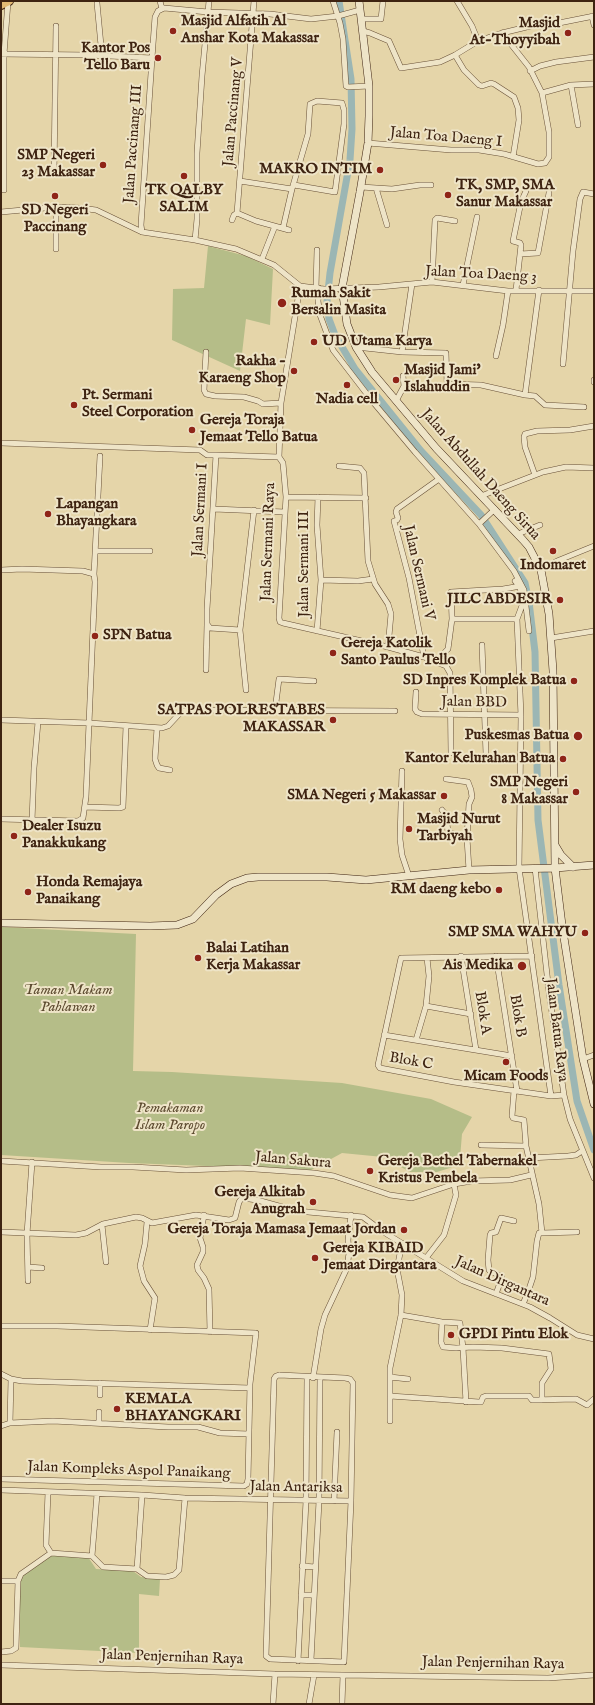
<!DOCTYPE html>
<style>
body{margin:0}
#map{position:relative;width:595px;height:1705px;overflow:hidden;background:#e5d5a9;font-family:"IM FELL English",serif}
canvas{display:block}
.frame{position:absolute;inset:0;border:2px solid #3e2311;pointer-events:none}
</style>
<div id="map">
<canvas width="595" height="1705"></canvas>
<div class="frame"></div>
</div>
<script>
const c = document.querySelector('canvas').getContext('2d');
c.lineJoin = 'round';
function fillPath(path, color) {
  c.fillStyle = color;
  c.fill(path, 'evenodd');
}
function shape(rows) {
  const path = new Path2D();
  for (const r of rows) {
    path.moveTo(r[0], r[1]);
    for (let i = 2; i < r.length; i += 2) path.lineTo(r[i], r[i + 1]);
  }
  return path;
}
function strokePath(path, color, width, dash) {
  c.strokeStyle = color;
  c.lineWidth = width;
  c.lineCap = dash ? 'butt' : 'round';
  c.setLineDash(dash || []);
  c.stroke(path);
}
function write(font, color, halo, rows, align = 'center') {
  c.font = font + ' "IM FELL English",serif';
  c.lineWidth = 4;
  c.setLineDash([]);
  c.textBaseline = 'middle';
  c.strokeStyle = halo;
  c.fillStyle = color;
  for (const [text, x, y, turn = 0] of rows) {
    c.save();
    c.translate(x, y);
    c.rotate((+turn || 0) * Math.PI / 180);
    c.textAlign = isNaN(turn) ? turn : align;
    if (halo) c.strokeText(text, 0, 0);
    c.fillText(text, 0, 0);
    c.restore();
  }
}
const green = shape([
 [208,246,246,256,273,269,270,325,246,319,240,371,172,340,173,289,204,288],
 [1,927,136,934,133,1071,172,1072,342,1083,431,1099,472,1117,462,1134,460,1158,458,1159,456,1166,437,1172,410,1172,383,1157,342,1153,311,1170,129,1163,1,1155],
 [50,1554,88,1557,96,1569,133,1571,141,1577,160,1579,159,1596,139,1594,139,1653,20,1647,20,1578]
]);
const canal = shape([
 [339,1,351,79,352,129,350,160,330,273,327,301,329,319,335,335,355,369,421,451,481,515,525,583,529,602,535,652,538,820,559,985,577,1101,594,1150]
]);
const street = shape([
 [160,1,162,9],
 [333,1,340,23,343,39,346,86,348,87,369,86],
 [457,1,472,26,478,41],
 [97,3,102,56],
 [592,16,594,25],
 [361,19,381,19,383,1],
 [363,31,370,33,389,41,401,68,440,62,455,55,478,41,502,33,531,26,544,26,594,16],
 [1,54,88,55,152,58,155,17,158,11,164,8,208,12,270,14,311,19,338,16,360,10],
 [455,55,464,70,479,85,482,86,491,83,494,84,514,97,518,108,519,120,513,157],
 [530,71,540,66,556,62,594,57],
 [571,85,578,125],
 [542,93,571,85,594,84],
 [368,143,451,150,479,150,504,154,538,164,545,163,549,157,549,132,542,93,529,67,502,33],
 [54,173,56,26],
 [240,181,292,189],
 [361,187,392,189,420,185,431,185],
 [376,188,387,225],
 [4,190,4,54,8,2],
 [56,207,56,249],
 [1,212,56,207,80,208,96,210,142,232,195,240,236,249,274,265,300,286,324,289,379,287,432,282,508,291,594,291],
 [237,213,254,1],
 [237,213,256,221,289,230],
 [232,220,234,215,237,213],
 [283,228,292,189,308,134,310,104,317,101,342,103,344,110,344,124,335,192,294,185],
 [142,232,141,225,152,58],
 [195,240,197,219,197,153,202,76,209,1],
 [520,254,538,253,549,193],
 [262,259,275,226],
 [432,282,435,220,437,218,455,221],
 [463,285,477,217],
 [300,286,281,403,279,457,283,463,286,497,279,618,280,622,283,623,388,647,424,657,446,666,450,673,451,753],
 [316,288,317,250],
 [319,288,318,301,320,315,333,350,373,402,415,452,479,524,514,571,524,590,529,631],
 [516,290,521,245,520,243,513,241,521,202,526,191],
 [356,347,402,352,446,353,447,384,481,385,525,395,539,290],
 [206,352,204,390,206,394,215,396,244,397,258,401,263,404,281,403],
 [402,352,412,284],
 [496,356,503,325,508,291],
 [563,364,573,251,580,199,583,192,594,194],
 [594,382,594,380],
 [525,395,535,396,545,405,584,407],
 [396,401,404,386,403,376],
 [1,443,200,450,207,455,216,455],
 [339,466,360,468,364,473,368,561,375,584,388,604,391,614,388,647],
 [535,475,525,447,524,437,525,434,537,431,570,430,594,426],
 [481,496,543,472,566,467,594,468],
 [286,497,366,498],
 [214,509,285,512],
 [479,524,495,509],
 [518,534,540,525],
 [96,551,150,551],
 [1,570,22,569,83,571,94,574,95,582,89,723,162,728,168,726,181,712,191,710,395,711],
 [541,570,557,561,594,546],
 [94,574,100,456],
 [321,580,358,581,373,579],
 [515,581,520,587,523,603,517,619,521,716,519,868,551,1096,564,1095],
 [452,619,517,619],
 [240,630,254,510],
 [317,631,321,580,317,525,318,497],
 [551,638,594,631],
 [482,645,486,754],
 [424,657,409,578,394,521,397,520,398,518,396,512,397,509,439,479],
 [442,664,445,652,448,649,452,619,451,592,503,589,521,586],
 [206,670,207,624],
 [246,690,240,630,210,628,207,624,207,609,216,455,279,457],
 [416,692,415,709,417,712,422,714,521,715],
 [275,710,279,679,314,681],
 [1,720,89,723,86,797,83,818,78,821,1,819],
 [157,728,155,759,157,765,159,768,170,770],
 [402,771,400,839,402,855,409,876],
 [446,779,468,782,471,790,472,797,469,804,467,838,469,870],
 [85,807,119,808,123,807,126,726],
 [442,810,446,815,448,832,467,838],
 [32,821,34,768,38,722],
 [535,868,549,992,564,1095,570,1119,594,1178],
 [461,956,476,1050],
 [496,956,517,1091],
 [532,956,401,958,378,1065,380,1068,454,1082,551,1096],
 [426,1006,471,1014],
 [384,1035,512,1056],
 [416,1040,426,1006,429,976,427,958],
 [583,1059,594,1055],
 [514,1091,512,1116,513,1118,524,1120,526,1146,539,1204,542,1233,577,1232],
 [481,1145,526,1146],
 [529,1158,568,1156,576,1155,582,1151],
 [1,1161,101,1167,133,1167,186,1170,240,1168,314,1173,334,1176,390,1195,412,1198,454,1184,472,1181,510,1180,531,1175],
 [204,1215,200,1238,203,1247,203,1252,197,1265,198,1270,204,1278,209,1289,210,1332],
 [147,1222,145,1244,140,1266,144,1281,155,1298,150,1330],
 [102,1225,106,1262],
 [1,1232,76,1235,86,1233,103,1224,136,1217,142,1218,152,1223,196,1215,229,1220,235,1218,239,1202,242,1198,257,1200,297,1211,363,1217,382,1231,463,1281,530,1307,550,1318,577,1335,594,1339],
 [426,1258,444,1235,456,1195,454,1184],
 [28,1267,42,1268],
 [28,1281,27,1234,32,1162],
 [496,1294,502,1277,489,1270,488,1260,490,1235,491,1233,496,1232,501,1218,514,1221],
 [523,1304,528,1292,533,1277,537,1241,539,1233,542,1233],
 [401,1315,442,1322,460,1323,463,1348,466,1402],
 [442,1322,441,1342,443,1347,456,1348,473,1347,502,1348,549,1354,551,1369,542,1383,542,1400],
 [1,1326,57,1326,256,1333,250,1384,248,1479,247,1484,244,1486,1,1479],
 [1,1374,11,1379,22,1381,250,1388],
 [279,1375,345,1378,350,1379,353,1383,351,1501,344,1662,270,1659,266,1656,274,1379,276,1376,279,1375],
 [390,1377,408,1379],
 [313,1378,321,1329,325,1315,347,1268,349,1253,348,1240,351,1215],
 [100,1395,100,1383],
 [390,1396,479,1402,481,1402,483,1397,486,1396,529,1396,532,1400,576,1399,587,1405,594,1399],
 [390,1421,390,1368,401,1315,402,1295,397,1269,402,1243],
 [10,1423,11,1379],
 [99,1423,99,1412],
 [1,1426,10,1423,53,1421,168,1427,198,1427,220,1433,249,1434],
 [1,1490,142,1495,185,1498,351,1501],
 [334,1501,337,1432],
 [51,1553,92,1556,103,1567,137,1569,147,1576,166,1577,174,1575,179,1570,185,1498],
 [92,1556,97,1494],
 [302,1566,315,1567],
 [137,1569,142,1495],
 [1,1581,18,1581],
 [301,1595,314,1595],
 [1,1652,11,1651,16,1648,18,1581,21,1574,51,1553,46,1545,48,1492],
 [311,1660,319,1501,320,1378],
 [298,1661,306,1501,307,1378],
 [1,1665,275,1674,548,1678,594,1675],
 [273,1704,275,1674],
 [309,1704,314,1675],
 [342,1704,343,1675]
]);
const secondary = shape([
 [359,1,369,86,369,116,368,143,360,192,342,288,347,324,356,347,372,372,436,448,523,540,529,547,541,570,549,614,553,671,555,868,562,925,583,1059,594,1104],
 [555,845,561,855,573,867],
 [1,923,150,926,177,925,193,919,216,895,231,884,247,878,258,877,327,877,366,880,469,870,555,868,594,865]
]);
const primary = shape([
 [1,5,9,1]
]);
const markers = [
 [173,31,4,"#8f2418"],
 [568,33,4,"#8f2418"],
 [158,58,4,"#8f2418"],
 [103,165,4,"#8f2418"],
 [380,170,4,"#8f2418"],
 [184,176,4,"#8f2418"],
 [448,195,4,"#8f2418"],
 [55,196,4,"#8f2418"],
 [282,303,5,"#8f2418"],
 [314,342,4,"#8f2418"],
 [294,371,4,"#8f2418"],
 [396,380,4,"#8f2418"],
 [347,385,4,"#8f2418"],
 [74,405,4,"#8f2418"],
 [192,430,4,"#8f2418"],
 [48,514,4,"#8f2418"],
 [553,551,4,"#8f2418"],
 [560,600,4,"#8f2418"],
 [95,636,4,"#8f2418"],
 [333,653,4,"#8f2418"],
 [574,681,4,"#8f2418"],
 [333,720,4,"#8f2418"],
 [578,736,5,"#8f2418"],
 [563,759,4,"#8f2418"],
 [576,792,4,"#8f2418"],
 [444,796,4,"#8f2418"],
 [409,829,4,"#8f2418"],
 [14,836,4,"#8f2418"],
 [499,890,4,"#8f2418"],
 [28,892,4,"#8f2418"],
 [585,933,4,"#8f2418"],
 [198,958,4,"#8f2418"],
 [522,966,5,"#8f2418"],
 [506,1062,4,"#8f2418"],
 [370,1171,4,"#8f2418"],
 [313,1202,4,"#8f2418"],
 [404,1230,4,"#8f2418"],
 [315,1258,4,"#8f2418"],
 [451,1335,4,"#8f2418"],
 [117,1409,4,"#8f2418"]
];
const poiNames = [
 ["Masjid Alfatih Al",181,22],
 ["Anshar Kota Makassar",181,39],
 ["Masjid",560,24,"right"],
 ["At-Thoyyibah",560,41,"right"],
 ["Kantor Pos",150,49,"right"],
 ["Tello Baru",150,66,"right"],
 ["SMP Negeri",95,156,"right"],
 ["23 Makassar",95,173,"right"],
 ["MAKRO INTIM",372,170,"right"],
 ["TK, SMP, SMA",456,186],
 ["Sanur Makassar",456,203],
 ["TK QALBY",184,191,"center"],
 ["SALIM",184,208,"center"],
 ["SD Negeri",55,211,"center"],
 ["Paccinang",55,228,"center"],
 ["Rumah Sakit",291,294],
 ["Bersalin Masita",291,311],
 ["UD Utama Karya",322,342],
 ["Rakha -",286,362,"right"],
 ["Karaeng Shop",286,379,"right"],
 ["Masjid Jami'",404,371],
 ["Islahuddin",404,388],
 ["Pt. Sermani",82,396],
 ["Steel Corporation",82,413],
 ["Nadia cell",347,400,"center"],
 ["Gereja Toraja",200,421],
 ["Jemaat Tello Batua",200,438],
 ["Lapangan",56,505],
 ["Bhayangkara",56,522],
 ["Indomaret",553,566,"center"],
 ["JILC ABDESIR",552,600,"right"],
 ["SPN Batua",103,636],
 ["Gereja Katolik",341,644],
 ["Santo Paulus Tello",341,661],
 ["SD Inpres Komplek Batua",566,681,"right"],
 ["SATPAS POLRESTABES",325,711,"right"],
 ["MAKASSAR",325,728,"right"],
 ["Puskesmas Batua",569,736,"right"],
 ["Kantor Kelurahan Batua",555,759,"right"],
 ["SMP Negeri",568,783,"right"],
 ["8 Makassar",568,800,"right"],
 ["SMA Negeri 5 Makassar",436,796,"right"],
 ["Masjid Nurut",417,820],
 ["Tarbiyah",417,837],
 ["Dealer Isuzu",22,827],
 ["Panakkukang",22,844],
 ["Honda Remajaya",36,883],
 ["Panaikang",36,900],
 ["RM daeng kebo",491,890,"right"],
 ["SMP SMA WAHYU",577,933,"right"],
 ["Balai Latihan",206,949],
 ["Kerja Makassar",206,966],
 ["Ais Medika",513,966,"right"],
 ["Micam Foods",506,1077,"center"],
 ["Gereja Bethel Tabernakel",378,1162],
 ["Kristus Pembela",378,1179],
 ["Gereja Alkitab",305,1193,"right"],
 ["Anugrah",305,1210,"right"],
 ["Gereja Toraja Mamasa Jemaat Jordan",396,1230,"right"],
 ["Gereja KIBAID",323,1249],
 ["Jemaat Dirgantara",323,1266],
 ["GPDI Pintu Elok",459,1335],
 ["KEMALA",125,1400],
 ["BHAYANGKARI",125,1417]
];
const streetNames = [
 ["Jalan Paccinang V",234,112,-85],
 ["Jalan Toa Daeng I",446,138,5],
 ["Jalan Paccinang III",134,144,-86],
 ["Jalan Toa Daeng 3",481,275,3],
 ["Jalan Abdullah Daeng Sirua",480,475,48],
 ["Jalan Sermani I",201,510,-87],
 ["Jalan Sermani Raya",269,542,-88],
 ["Jalan Sermani III",305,564,-90],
 ["Jalan Sermani V",418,573,77],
 ["Jalan BBD",474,703,1],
 ["Blok A",482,1013,81],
 ["Blok B",517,1016,81],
 ["Jalan Batua Raya",556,1030,83],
 ["Blok C",411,1062,10],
 ["Jalan Sakura",293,1161,5],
 ["Jalan Dirgantara",502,1282,24],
 ["Jalan Kompleks Aspol Panaikang",129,1471,2],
 ["Jalan Antariksa",296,1488,1],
 ["Jalan Penjernihan Raya",172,1658,2],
 ["Jalan Penjernihan Raya",493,1664,1]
];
const parkNames = [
 ["Taman Makam",68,991],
 ["Pahlawan",68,1008],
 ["Pemakaman",170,1109],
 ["Islam Paropo",170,1126]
];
fillPath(green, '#b5bd88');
strokePath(canal, '#9bb6b4', 7);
strokePath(street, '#685037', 6);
strokePath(secondary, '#3e2311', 8);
strokePath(primary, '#3e2311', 10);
strokePath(street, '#eee4c7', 5);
strokePath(secondary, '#eee4c7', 7);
strokePath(primary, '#e2ba74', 8);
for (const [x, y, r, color] of markers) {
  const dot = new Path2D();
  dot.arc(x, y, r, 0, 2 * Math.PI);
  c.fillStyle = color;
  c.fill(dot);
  strokePath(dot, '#eee4c7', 1.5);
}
write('bold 15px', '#3e2311', '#eee4c7', poiNames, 'left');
write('15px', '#3e2311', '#eee4c7', streetNames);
write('italic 15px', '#5c4a2f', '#eee4c7', parkNames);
</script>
